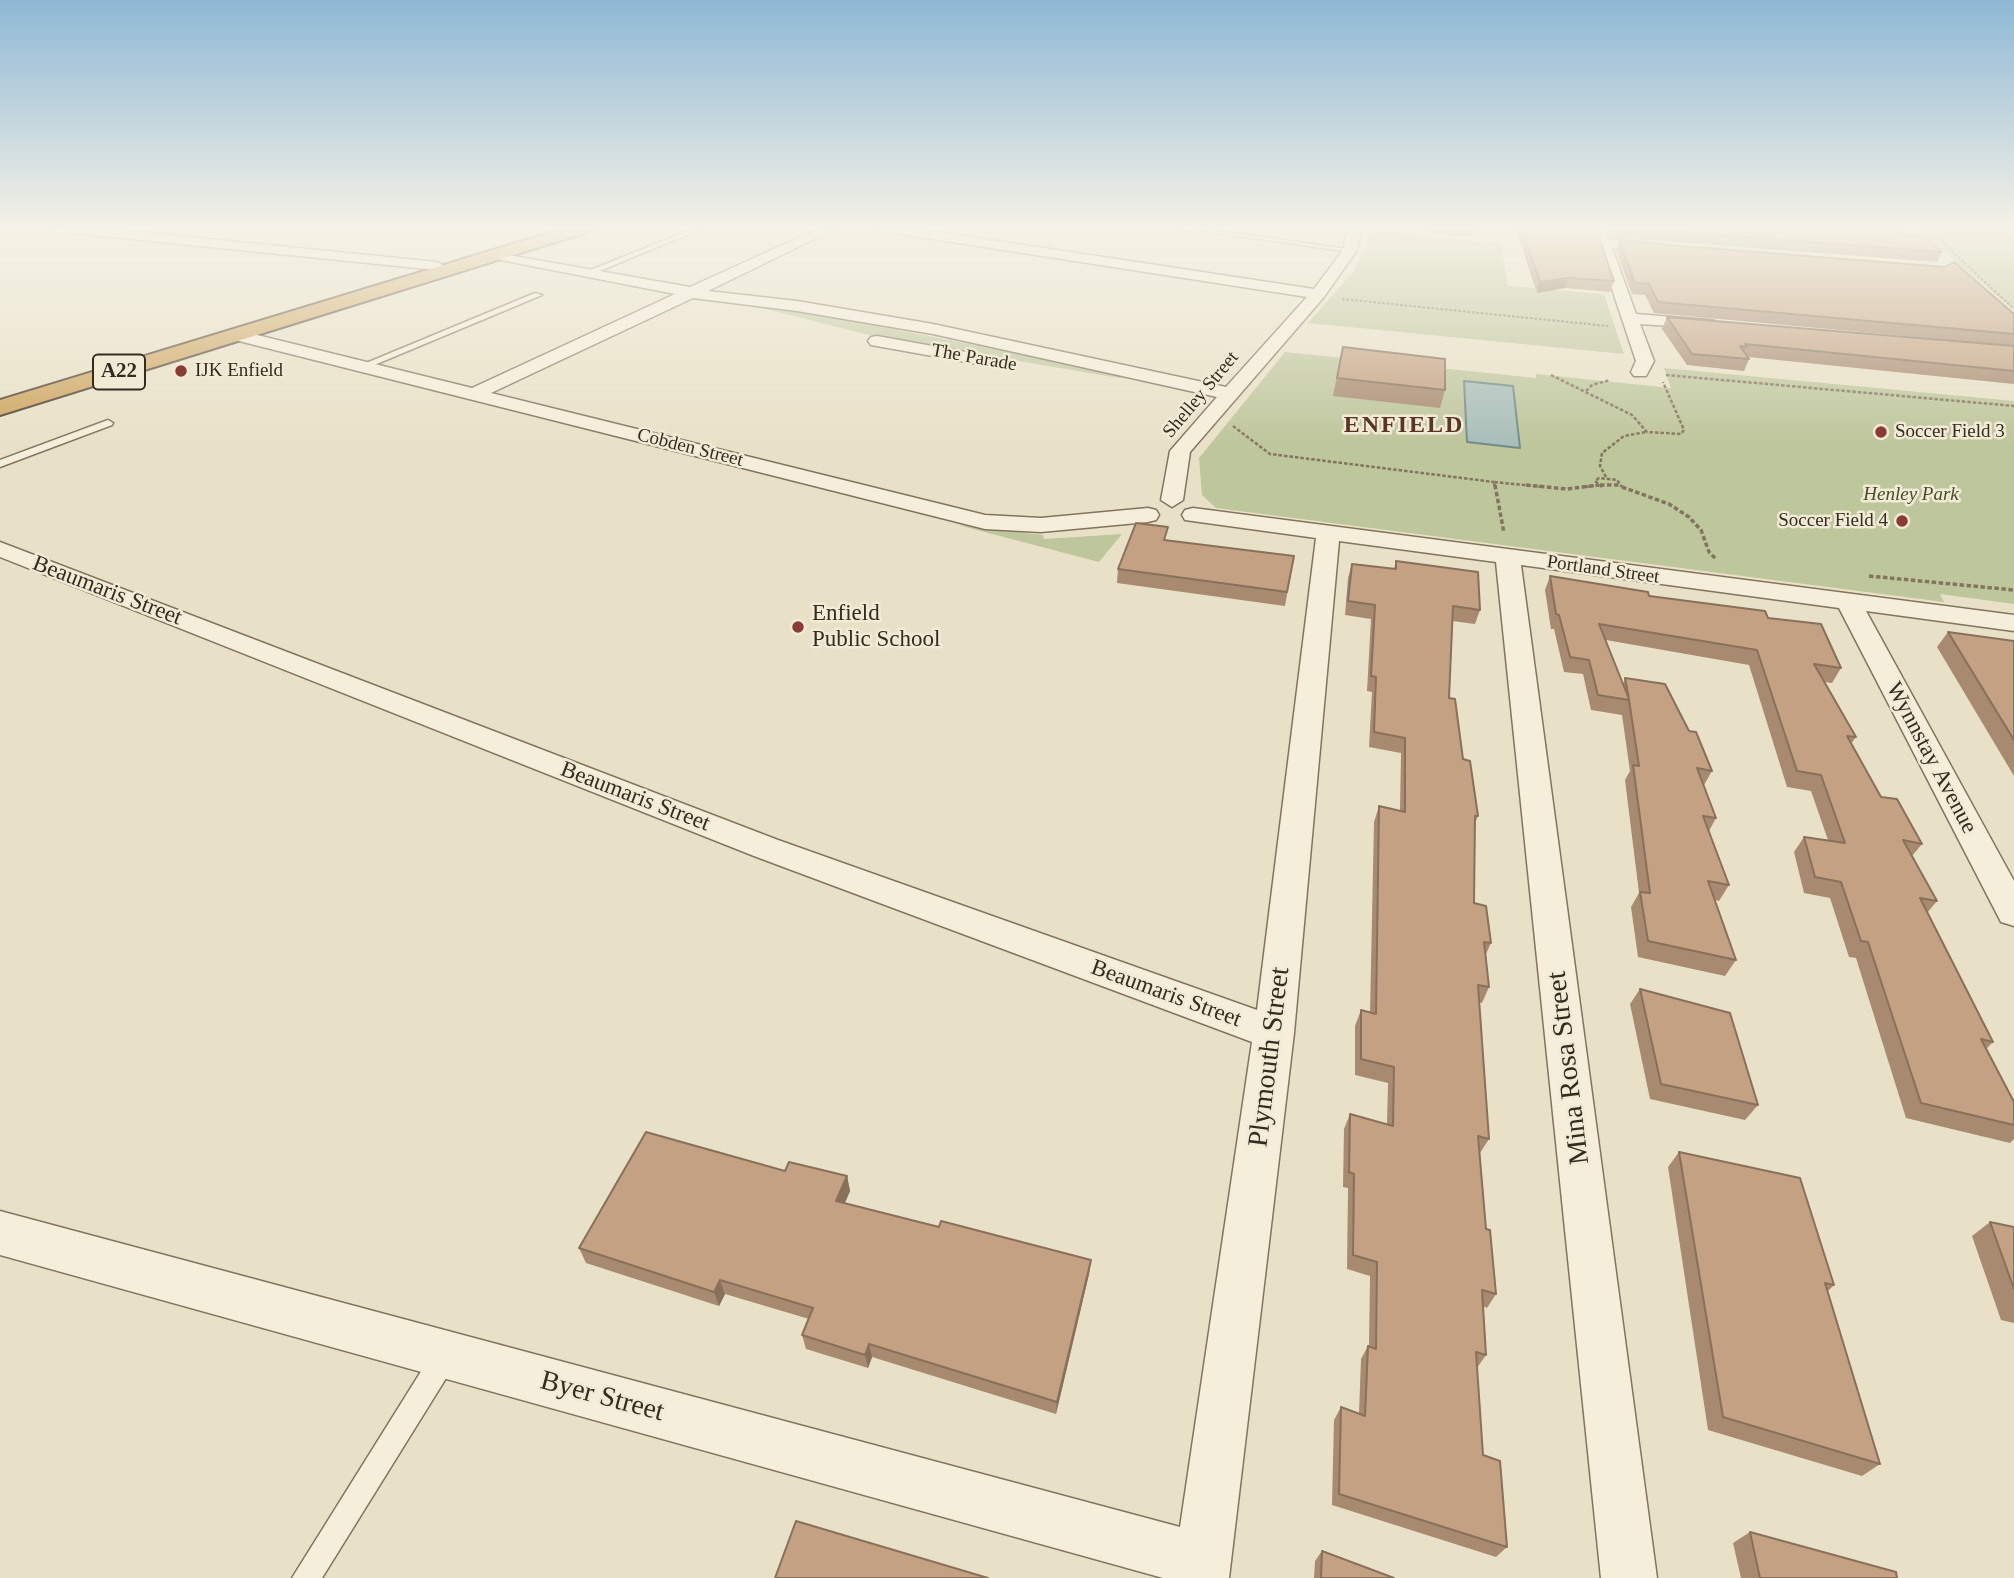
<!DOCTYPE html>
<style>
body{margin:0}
canvas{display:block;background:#e9e1c7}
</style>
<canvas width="2014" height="1578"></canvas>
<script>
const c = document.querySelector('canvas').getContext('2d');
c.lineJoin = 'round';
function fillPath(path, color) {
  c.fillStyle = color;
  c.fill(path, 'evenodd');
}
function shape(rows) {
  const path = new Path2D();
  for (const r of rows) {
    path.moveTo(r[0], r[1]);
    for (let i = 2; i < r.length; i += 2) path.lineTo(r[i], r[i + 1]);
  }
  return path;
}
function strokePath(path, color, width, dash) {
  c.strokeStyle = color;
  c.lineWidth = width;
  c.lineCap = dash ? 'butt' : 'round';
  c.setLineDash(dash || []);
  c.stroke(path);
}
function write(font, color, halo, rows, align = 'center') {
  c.font = font + ' Georgia,serif';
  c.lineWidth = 5;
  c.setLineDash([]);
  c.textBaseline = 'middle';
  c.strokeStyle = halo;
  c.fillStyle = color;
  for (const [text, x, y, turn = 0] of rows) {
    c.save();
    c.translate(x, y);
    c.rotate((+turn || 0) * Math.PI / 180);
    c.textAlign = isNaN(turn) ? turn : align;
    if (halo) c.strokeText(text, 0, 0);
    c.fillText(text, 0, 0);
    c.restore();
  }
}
const green = shape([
 [1913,226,2014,226,2014,310],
 [1370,230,1501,244,1508,286,1604,294,1624,354,1308,323,1353,272,1367,248],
 [746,304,784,308,1130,375,1119,378,877,337],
 [1285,352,1536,378,1536,374,1671,388,1664,368,2014,401,2014,604,1940,594,1944,602,1216,508,1202,495,1199,458],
 [958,525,1043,535,1044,539,1122,534,1099,562]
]);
const water = shape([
 [1464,381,1513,386,1520,448,1467,442,1464,381]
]);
const pathFar2 = shape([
 [1925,226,2014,309],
 [1342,299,1608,326]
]);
const pathFar1 = shape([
 [1551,375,1632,415,1647,432,1681,434,1684,430,1663,382],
 [1666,375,2014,406],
 [1586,391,1592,385,1610,380],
 [1233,426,1270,454,1494,482],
 [1606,477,1600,466,1602,453,1624,436,1646,432],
 [1495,487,1494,482,1544,487],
 [1585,487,1599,485],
 [1602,487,1595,481,1599,478,1617,480,1622,487]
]);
const path = shape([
 [1495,485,1504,533],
 [1526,485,1567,489,1599,485],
 [1600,485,1621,485],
 [1622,487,1669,504,1689,517,1701,530,1709,552,1716,559],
 [1869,576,2014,590]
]);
const lane = shape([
 [700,226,708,226,590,275,583,273,700,226],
 [1169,226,1185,226,1354,250,1350,252,1169,226],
 [535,293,542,295,367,368,359,366,535,293],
 [108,420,113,423,112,425,0,467,0,460,108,420],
 [444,1346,453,1349,456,1358,453,1367,322,1578,292,1578,435,1349,444,1346]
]);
const street = shape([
 [35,226,79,226,437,262,444,266,437,270,42,230,35,226],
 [824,226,841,226,708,291,797,301,933,324,1226,387,1307,297,874,230,867,226,899,226,1314,289,1343,250,1348,226,1362,226,1357,250,1324,297,1190,452,1183,500,1172,507,1161,500,1170,451,1217,397,933,334,797,311,693,298,491,393,985,515,1041,518,1148,508,1156,510,1159,515,1156,520,1148,522,1041,532,985,529,231,339,228,335,237,330,472,388,675,294,496,259,491,258,491,252,690,287,824,226],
 [1591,226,1603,226,1608,239,1661,244,1668,248,1661,252,1612,248,1636,314,1709,320,1715,321,1717,325,1715,329,1640,324,1654,361,1646,376,1634,376,1631,372,1636,361,1591,226],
 [877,336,977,354,986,359,977,364,871,345,868,341,871,337,877,336],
 [1193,508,2014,615,2014,631,1866,611,2014,881,2014,926,2001,922,1839,608,1521,565,1657,1578,1601,1578,1496,562,1339,541,1294,1033,1229,1578,1163,1578,0,1255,0,1211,1180,1527,1252,1042,754,856,0,557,0,542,778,840,1257,1010,1316,538,1185,520,1182,515,1185,510,1193,508]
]);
const highway = shape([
 [572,226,596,226,594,230,0,415,0,400,572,226]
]);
const wall = shape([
 [1429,226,1479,226,1471,237,1427,233],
 [1515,226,1595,226,1614,281,1610,292,1565,288,1537,293],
 [1605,226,1894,226,1904,235,1942,252,1937,262,1610,237],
 [1619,241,2014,314,2014,346,1654,313,1645,295,1632,294,1616,251],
 [1667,317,2014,346,2014,384,1748,357,1749,359,1744,371,1687,365,1662,329],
 [1343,347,1445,390,1440,408,1333,396],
 [1167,540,1294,556,1285,606,1117,583,1118,569],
 [1396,561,1480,610,1475,624,1452,621,1449,698,1463,759,1478,816,1474,825,1474,903,1491,943,1486,954,1489,987,1482,1003,1479,1002,1489,1139,1480,1153,1479,1153,1486,1229,1496,1294,1487,1308,1483,1306,1486,1355,1477,1368,1483,1455,1507,1547,1496,1557,1332,1505,1334,1420,1341,1407,1359,1413,1361,1359,1368,1346,1369,1346,1370,1276,1347,1269,1348,1188,1343,1187,1344,1129,1350,1114,1387,1124,1388,1083,1355,1075,1355,1026,1361,1010,1370,1013,1374,822,1379,806,1400,811,1401,753,1369,747,1372,692,1367,691,1371,619,1345,615,1348,578,1352,564,1394,569],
 [1550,576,1768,618,1841,668,1832,683,1824,682,1856,737,1851,744,1881,797,1922,844,1912,856,1937,901,1927,913,1993,1042,1986,1049,2014,1102,2014,1139,2010,1143,1906,1118,1856,958,1849,957,1830,898,1804,893,1794,852,1804,837,1828,840,1811,791,1787,787,1749,665,1606,640,1623,684,1625,678,1689,731,1712,771,1704,785,1716,818,1709,831,1729,885,1719,901,1715,900,1736,960,1725,976,1638,957,1631,907,1639,893,1625,780,1630,771,1622,715,1591,710,1583,674,1564,672,1554,629,1551,629,1545,590],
 [1948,632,2014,641,2014,776,1937,647],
 [1640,989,1758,1105,1745,1120,1650,1099,1630,1004],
 [1679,1152,1834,1285,1828,1291,1880,1464,1862,1476,1708,1430,1668,1167],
 [785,1171,847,1176,850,1191,845,1203,939,1227,1091,1260,1089,1274,1056,1414,872,1357,868,1368,806,1349,802,1335,809,1319,725,1294,719,1306,586,1263,579,1248],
 [1990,1222,2014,1227,2014,1323,2001,1320,1972,1236],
 [1750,1532,1897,1578,1741,1578,1733,1543],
 [1322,1551,1394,1578,1314,1578,1315,1561]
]);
const shadedWall = shape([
 [1475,226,1479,226,1471,237,1474,227],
 [1568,278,1565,288,1537,293,1540,282],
 [847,1176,850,1191,839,1215,836,1201],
 [1091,1260,1089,1274,1056,1414,1057,1402],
 [720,1280,725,1294,719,1306,714,1292],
 [869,1344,872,1357,868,1368,865,1355]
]);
const building = shape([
 [1455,226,1475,226,1474,227,1455,226],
 [1521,226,1595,226,1614,281,1568,278,1540,282,1521,226],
 [1613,226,1894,226,1904,235,1925,236,1942,252,1613,227,1613,226],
 [1619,241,1945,267,1954,262,2014,314,2014,334,1658,302,1649,284,1635,283,1619,241],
 [1667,317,2014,346,2014,371,1745,344,1747,347,1740,346,1749,359,1692,354,1667,317],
 [1343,347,1445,359,1445,390,1337,378,1343,347],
 [1136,523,1168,527,1164,540,1294,556,1287,592,1118,569,1136,523],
 [1396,561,1478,572,1480,610,1453,606,1449,698,1455,699,1463,759,1470,761,1478,816,1475,816,1474,903,1486,906,1491,943,1484,942,1489,987,1478,985,1489,1139,1478,1136,1486,1229,1490,1230,1496,1294,1482,1290,1486,1355,1476,1352,1483,1455,1500,1461,1507,1547,1339,1494,1341,1407,1365,1416,1368,1346,1376,1349,1377,1262,1353,1255,1354,1174,1349,1172,1350,1114,1393,1126,1394,1067,1361,1059,1361,1010,1376,1014,1379,806,1405,812,1405,738,1374,732,1376,677,1371,676,1375,605,1348,601,1352,564,1396,569,1396,561],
 [1550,576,1648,592,1649,596,1765,611,1768,618,1821,624,1841,668,1814,664,1856,737,1847,736,1881,797,1897,799,1922,844,1903,840,1937,901,1920,898,1993,1042,1981,1039,2014,1102,2014,1125,1921,1103,1868,942,1861,941,1841,882,1815,877,1804,837,1845,843,1821,775,1797,771,1757,650,1599,624,1629,699,1625,678,1665,684,1689,731,1696,732,1712,771,1697,768,1716,818,1703,816,1729,885,1708,881,1736,960,1648,941,1640,892,1650,893,1633,765,1639,766,1629,700,1598,695,1589,660,1570,657,1559,615,1556,614,1550,576],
 [1948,632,2014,641,2014,740,1948,632],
 [1640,989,1730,1013,1758,1105,1661,1084,1640,989],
 [646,1132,785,1171,789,1162,847,1176,836,1201,939,1227,941,1221,1091,1260,1057,1402,869,1344,865,1355,802,1335,813,1308,720,1280,714,1292,579,1248,646,1132],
 [1679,1152,1800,1178,1834,1285,1825,1283,1880,1464,1723,1417,1679,1152],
 [1990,1222,2014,1227,2014,1289,1990,1222],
 [796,1521,988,1578,775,1578,796,1521],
 [1750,1532,1896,1572,1897,1578,1760,1578,1750,1532],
 [1322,1551,1394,1578,1321,1578,1322,1551]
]);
const markers = [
 [181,371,7,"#8b3b36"],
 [1881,432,7,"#8b3b36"],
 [1902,521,7,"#8b3b36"],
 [798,627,7,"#8b3b36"]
];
const farStreetnames = [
 ["The Parade",974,358,10],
 ["Shelley Street",1201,395,-50],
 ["Cobden Street",690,448,14],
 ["Portland Street",1603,570,8]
];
const farPoinames = [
 ["IJK Enfield",195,371],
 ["Soccer Field 3",1895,432],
 ["Soccer Field 4",1888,521,"right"]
];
const farParknames = [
 ["Henley Park",1911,495]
];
const shields = [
 [119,372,52]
];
const shieldNames = [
 ["A22",119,372]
];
const streetNames = [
 ["Beaumaris Street",107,591,21],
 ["Wynnstay Avenue",1931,758,62],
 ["Beaumaris Street",635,797,21],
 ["Beaumaris Street",1166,994,20]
];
const poiNames = [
 ["Enfield",812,614],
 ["Public School",812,640]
];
const farDistrictnames = [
 ["ENFIELD",1404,426]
];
const nearStreetnames = [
 ["Plymouth Street",1270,1057,-83],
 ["Mina Rosa Street",1569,1068,-97],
 ["Byer Street",602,1397,15]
];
fillPath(green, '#bec69c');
fillPath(water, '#a8beb9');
strokePath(water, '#708b86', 2);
strokePath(lane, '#83745f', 3);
strokePath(street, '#83745f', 3);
strokePath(highway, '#514332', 4);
strokePath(pathFar2, '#83745f', 2, [2.5, 2]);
strokePath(pathFar1, '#83745f', 2.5, [3.5, 2]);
strokePath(path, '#83745f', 3.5, [4.5, 2.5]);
fillPath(lane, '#f5eeda');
fillPath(street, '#f5eeda');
fillPath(highway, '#cea662');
fillPath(wall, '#a88a70');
fillPath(shadedWall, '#88715b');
fillPath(building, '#c3a182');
strokePath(building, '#88715b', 2);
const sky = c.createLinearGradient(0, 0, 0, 447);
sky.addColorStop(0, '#8eb8d5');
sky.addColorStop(0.51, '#f5f2e6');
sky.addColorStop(1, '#f5f2e600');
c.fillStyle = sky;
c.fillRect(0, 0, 2014, 447);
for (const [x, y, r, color] of markers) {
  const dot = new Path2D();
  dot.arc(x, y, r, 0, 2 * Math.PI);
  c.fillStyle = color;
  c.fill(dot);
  strokePath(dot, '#f1ebd6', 2.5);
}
write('19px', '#352c21', '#f1ebd6', farStreetnames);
write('19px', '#352c21', '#f1ebd6', farPoinames, 'left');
write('italic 19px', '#434f2a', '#f1ebd6', farParknames);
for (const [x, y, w] of shields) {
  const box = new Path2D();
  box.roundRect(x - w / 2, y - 17.5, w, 35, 5);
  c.fillStyle = '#f1ebd6';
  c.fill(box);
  strokePath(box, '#352c21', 2);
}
write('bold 21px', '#352c21', null, shieldNames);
write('23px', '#352c21', '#f1ebd6', streetNames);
write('23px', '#352c21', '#f1ebd6', poiNames, 'left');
c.letterSpacing = '2px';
write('bold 24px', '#5c3425', '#f1ebd6', farDistrictnames);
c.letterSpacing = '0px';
write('28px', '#352c21', '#f1ebd6', nearStreetnames);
</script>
